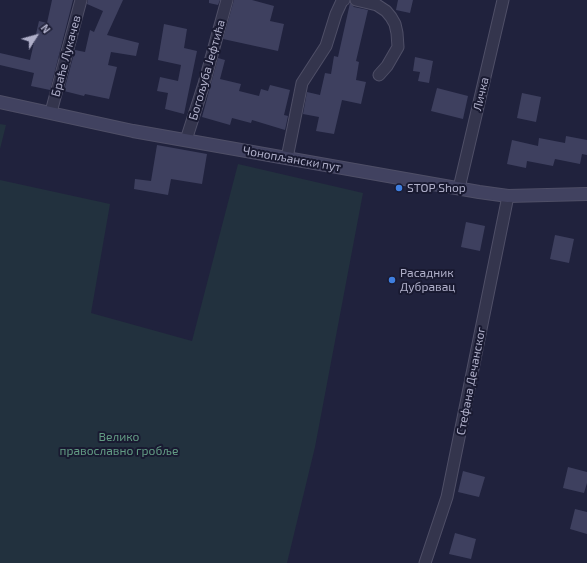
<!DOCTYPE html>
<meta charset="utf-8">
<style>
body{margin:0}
#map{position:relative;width:587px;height:563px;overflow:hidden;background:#20223d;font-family:"Exo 2",sans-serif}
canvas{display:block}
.north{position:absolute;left:16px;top:16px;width:40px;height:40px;-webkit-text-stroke:3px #191a31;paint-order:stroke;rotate:53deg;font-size:11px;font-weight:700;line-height:16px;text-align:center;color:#afafc9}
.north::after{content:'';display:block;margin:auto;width:14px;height:18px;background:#afafc9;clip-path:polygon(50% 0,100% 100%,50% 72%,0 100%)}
</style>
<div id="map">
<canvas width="587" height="563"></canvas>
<div class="north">N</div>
</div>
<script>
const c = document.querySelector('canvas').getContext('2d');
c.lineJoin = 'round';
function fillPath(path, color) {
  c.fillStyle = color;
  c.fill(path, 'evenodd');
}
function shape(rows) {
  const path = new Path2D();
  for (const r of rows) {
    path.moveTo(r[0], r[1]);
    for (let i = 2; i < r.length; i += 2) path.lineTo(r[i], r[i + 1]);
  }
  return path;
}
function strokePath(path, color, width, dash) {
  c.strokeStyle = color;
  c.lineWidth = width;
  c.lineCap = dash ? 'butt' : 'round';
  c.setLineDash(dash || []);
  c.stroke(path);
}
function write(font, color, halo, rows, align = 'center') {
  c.font = font + ' "Exo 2",sans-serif';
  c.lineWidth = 4;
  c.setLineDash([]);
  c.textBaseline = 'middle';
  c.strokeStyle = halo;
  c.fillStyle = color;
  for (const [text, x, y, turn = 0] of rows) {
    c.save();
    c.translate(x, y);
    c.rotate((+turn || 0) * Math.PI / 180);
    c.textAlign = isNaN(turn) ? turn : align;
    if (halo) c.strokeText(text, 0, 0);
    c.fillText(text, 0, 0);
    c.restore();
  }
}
const green = shape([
 [0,124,6,125,0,149],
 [238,164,363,193,315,447,287,563,0,563,0,180,110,204,91,313,192,341]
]);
const building = shape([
 [52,0,73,0,50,90,31,86,34,73,0,65,0,53,30,60,39,21,47,23],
 [88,0,123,0,107,35,139,43,136,56,111,52,108,65,117,67,109,99,85,94,84,96,64,91,75,50,85,52,90,30,94,32,103,11,87,4],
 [209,0,220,0,218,5,209,3],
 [234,0,252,0,274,6,270,21,284,24,278,51,223,39],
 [398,0,413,0,410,13,396,10],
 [350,3,354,7,368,10,356,61,359,62,356,80,366,82,361,104,342,100,334,134,316,131,319,117,303,114,307,92,320,95,325,73,331,74,334,56,338,57],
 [164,24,187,29,184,48,197,51,184,114,165,109,168,93,157,91,160,77,178,81,181,65,158,60],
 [415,57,433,61,429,83,418,81,420,72,413,71],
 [218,58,225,60,220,79,241,84,239,91,259,96,261,89,268,91,270,85,290,90,284,115,288,116,285,130,252,120,251,123,232,118,230,125,202,117],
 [437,88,468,96,463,119,431,111],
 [522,93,541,97,536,122,517,118],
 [566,136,587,140,587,155,582,154,580,164,555,159,553,166,527,161,526,168,507,164,512,140,538,146,539,138,565,143],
 [157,145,207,154,202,184,171,179,168,195,134,189,135,179,151,181],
 [466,222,485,226,480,251,461,247],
 [555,235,574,239,569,263,550,259],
 [568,467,587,472,587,483,584,493,563,488],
 [463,471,485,477,479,497,458,492],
 [575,509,587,512,587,534,570,529],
 [455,533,476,539,471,559,449,554]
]);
const street = shape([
 [356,0,377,5,386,11,391,17,395,24,397,33,398,47,387,66,379,75],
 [51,112,81,0],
 [186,140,204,84,227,0],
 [287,158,302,83,326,46,336,14,342,1,344,0],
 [459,188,503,0],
 [425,563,447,497,508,196]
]);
const secondary = shape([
 [0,102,133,131,479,192,508,196,587,194]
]);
const markers = [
 [399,188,4,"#3f7fe0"],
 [392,280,4,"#3f7fe0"]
];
const streetNames = [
 ["Браће Лукачев",66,56,-75],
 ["Богољуба Јефтића",207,70,-74],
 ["Личка",481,94,-77],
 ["Чонопљански пут",292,159,10],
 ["Стефана Дечанског",471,381,-79]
];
const poiNames = [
 ["STOP Shop",407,188],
 ["Расадник",400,273],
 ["Дубравац",400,287]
];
const parkNames = [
 ["Велико",119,437],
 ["православно гробље",119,451]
];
fillPath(green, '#22313e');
fillPath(building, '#3e405f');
strokePath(street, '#4f4f67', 13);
strokePath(secondary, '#4f4f67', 14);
strokePath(street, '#34354d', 11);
strokePath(secondary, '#414260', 12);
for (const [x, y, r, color] of markers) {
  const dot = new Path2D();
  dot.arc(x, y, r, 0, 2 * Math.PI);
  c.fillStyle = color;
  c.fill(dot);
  strokePath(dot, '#191a31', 1.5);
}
write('12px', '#afafc9', '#191a31', streetNames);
write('12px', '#afafc9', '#191a31', poiNames, 'left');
write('12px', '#639c84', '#191a31', parkNames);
</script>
